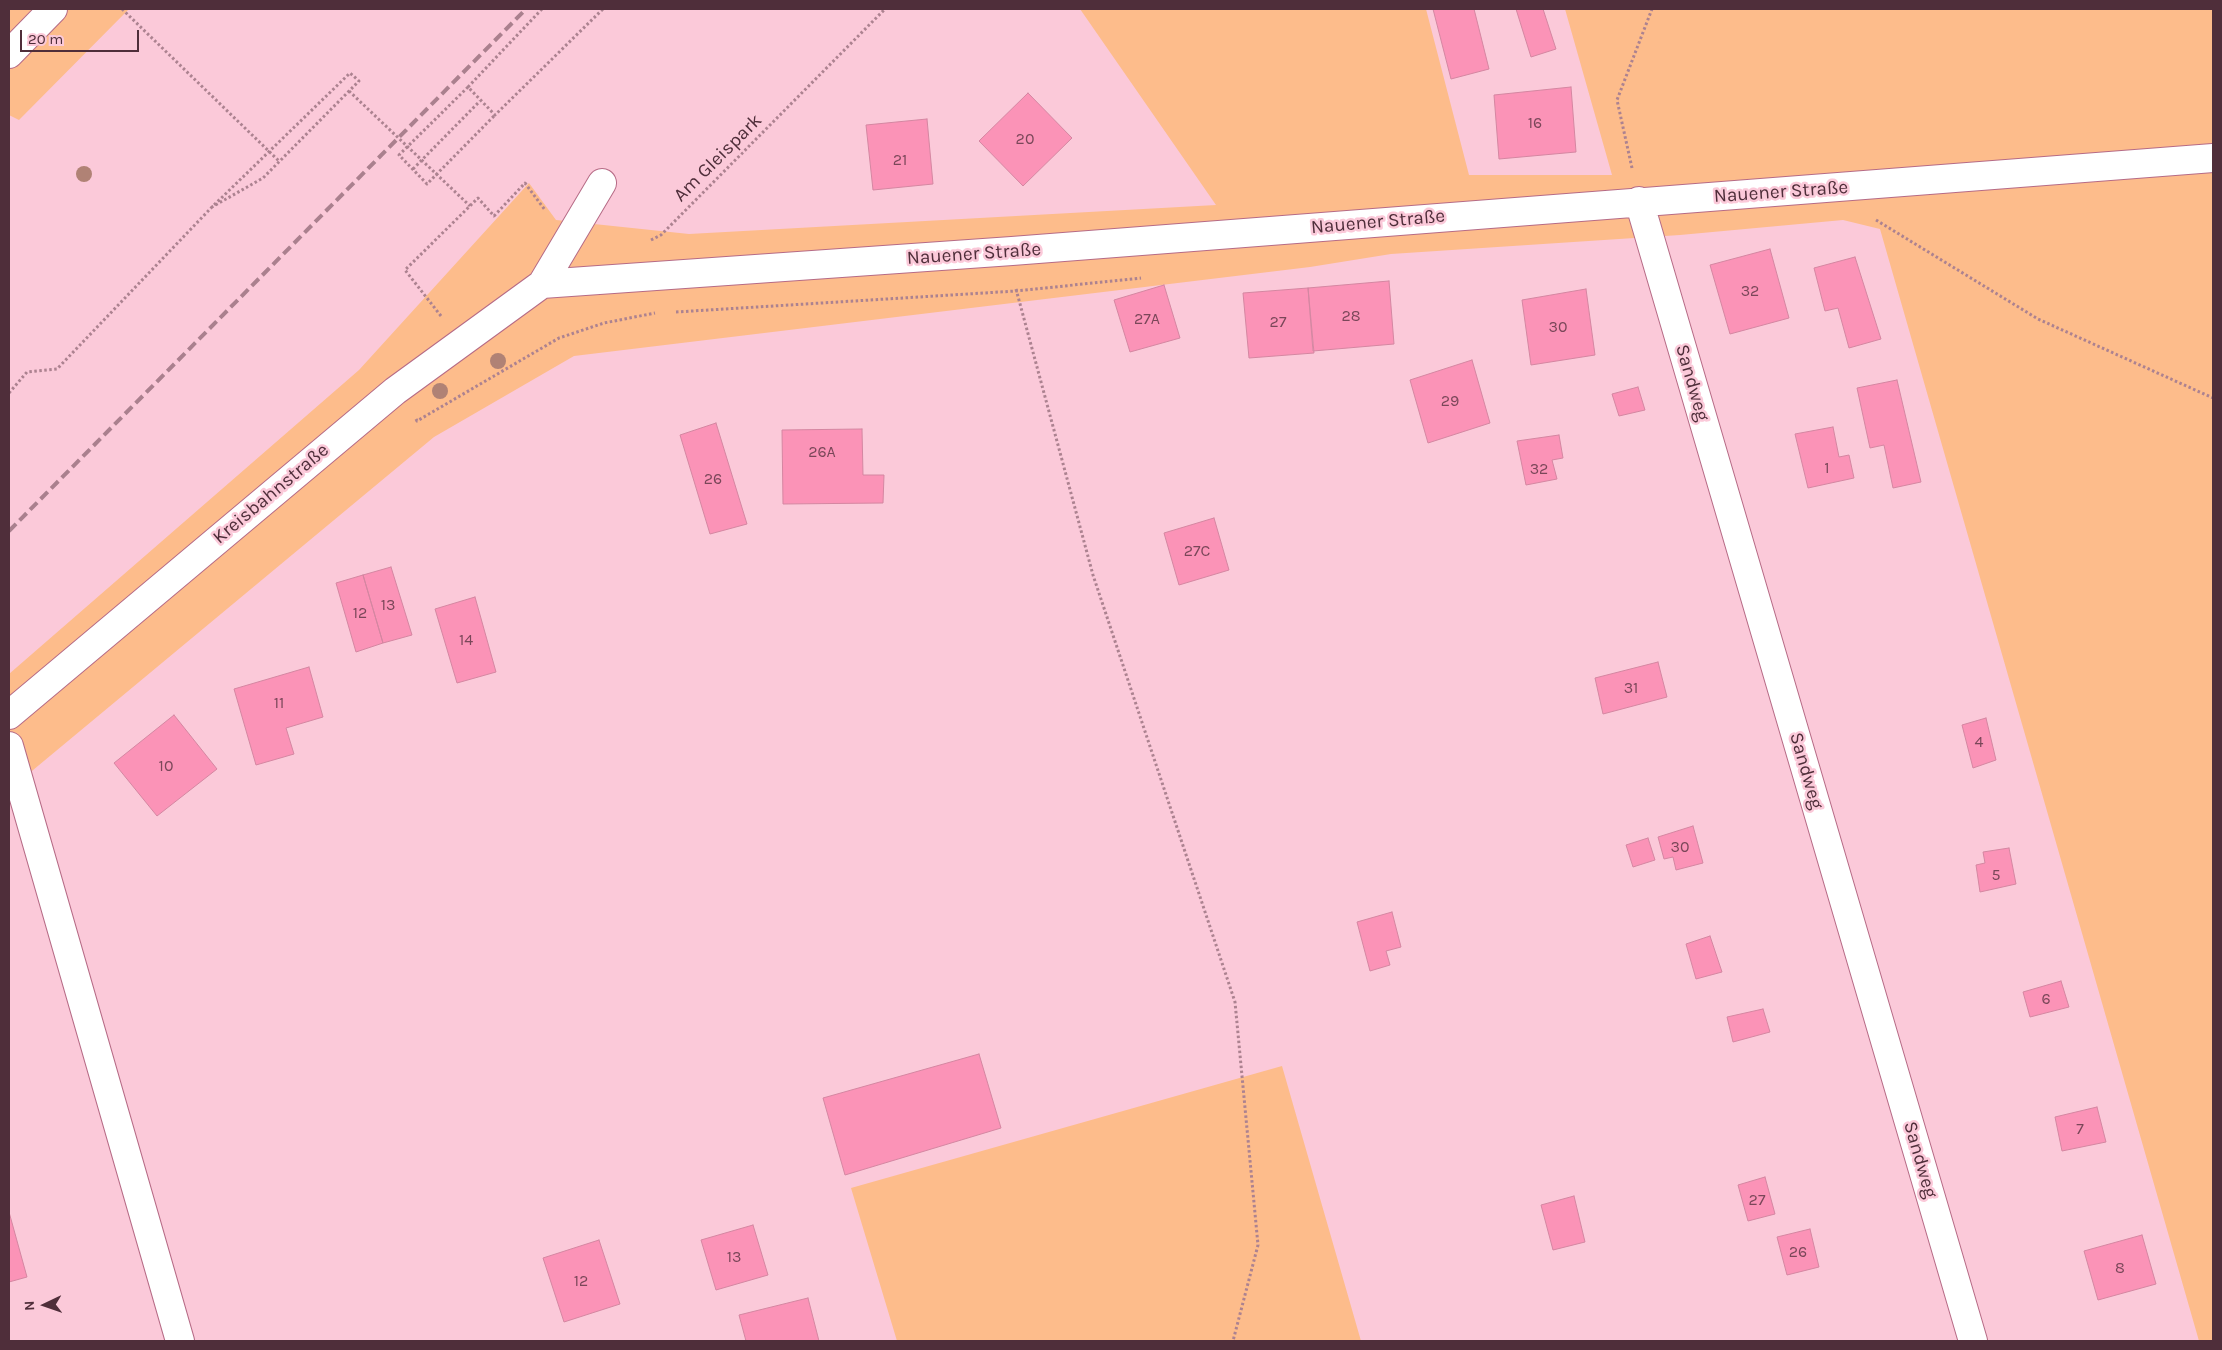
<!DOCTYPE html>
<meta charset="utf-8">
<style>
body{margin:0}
#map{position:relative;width:2222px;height:1350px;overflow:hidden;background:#fbc9d9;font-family:Karla,sans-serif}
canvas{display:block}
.frame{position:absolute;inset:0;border:10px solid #4f2e3a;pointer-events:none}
.north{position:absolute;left:20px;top:1280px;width:50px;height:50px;-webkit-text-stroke:4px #fbc9d9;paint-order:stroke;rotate:267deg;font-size:14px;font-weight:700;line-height:20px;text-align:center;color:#4f2e3a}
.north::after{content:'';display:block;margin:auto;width:18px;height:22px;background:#4f2e3a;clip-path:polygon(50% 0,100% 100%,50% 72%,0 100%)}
.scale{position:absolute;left:20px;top:30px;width:119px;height:22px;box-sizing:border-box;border:2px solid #4f2e3a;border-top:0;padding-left:6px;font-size:15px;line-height:18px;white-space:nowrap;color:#4f2e3a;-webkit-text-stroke:4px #fbc9d9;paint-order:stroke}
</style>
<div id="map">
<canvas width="2222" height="1350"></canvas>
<div class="frame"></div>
<div class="north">N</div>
<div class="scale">20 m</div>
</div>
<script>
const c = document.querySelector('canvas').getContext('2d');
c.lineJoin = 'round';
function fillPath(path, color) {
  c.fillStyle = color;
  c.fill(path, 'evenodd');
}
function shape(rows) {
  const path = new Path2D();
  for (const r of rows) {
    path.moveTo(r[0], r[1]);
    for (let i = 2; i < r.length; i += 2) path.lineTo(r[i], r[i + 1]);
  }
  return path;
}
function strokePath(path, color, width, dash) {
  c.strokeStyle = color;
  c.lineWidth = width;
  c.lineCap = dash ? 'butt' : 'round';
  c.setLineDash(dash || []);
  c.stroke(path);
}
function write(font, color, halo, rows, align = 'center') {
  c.font = font + ' Karla,sans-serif';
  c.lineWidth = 5;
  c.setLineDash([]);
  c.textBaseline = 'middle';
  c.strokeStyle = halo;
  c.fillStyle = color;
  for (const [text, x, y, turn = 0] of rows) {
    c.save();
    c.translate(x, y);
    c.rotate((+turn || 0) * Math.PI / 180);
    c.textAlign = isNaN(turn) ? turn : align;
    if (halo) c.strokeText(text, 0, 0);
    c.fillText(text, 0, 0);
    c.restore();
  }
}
const green = shape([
 [9,9,129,9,19,120,9,115],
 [1080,9,1426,9,1469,175,1612,175,1565,9,2213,9,2213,1341,2199,1341,1880,229,1843,220,1680,235,1391,254,1310,267,574,356,434,437,9,790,9,674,359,370,529,183,556,220,689,234,1216,205],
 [1282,1066,1361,1341,897,1341,851,1188]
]);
const building = shape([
 [1433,9,1474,9,1489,69,1451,79,1433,9],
 [1516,9,1543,9,1556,49,1531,57,1516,9],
 [1571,87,1576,152,1499,159,1494,95,1571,87],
 [1028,93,1072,138,1023,186,979,141,1028,93],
 [927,119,933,184,873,190,866,125,927,119],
 [1770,249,1789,318,1730,334,1710,265,1770,249],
 [1855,257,1881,339,1849,348,1838,308,1825,311,1814,268,1855,257],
 [1389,281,1394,344,1313,351,1308,288,1389,281],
 [1164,285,1180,338,1130,352,1114,300,1164,285],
 [1308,288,1314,353,1249,358,1243,293,1308,288],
 [1586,289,1595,355,1531,365,1522,300,1586,289],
 [1472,360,1490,423,1428,443,1410,380,1472,360],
 [1897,380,1921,482,1893,488,1884,445,1870,448,1857,388,1897,380],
 [1638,387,1645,410,1619,416,1612,394,1638,387],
 [716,423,747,524,710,534,680,435,716,423],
 [1833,427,1839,457,1849,455,1854,478,1808,488,1795,434,1833,427],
 [862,429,863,475,884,475,883,503,783,504,782,430,862,429],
 [1559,435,1563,458,1552,460,1557,479,1526,485,1517,441,1559,435],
 [1214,518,1229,570,1179,585,1164,533,1214,518],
 [391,567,412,635,383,643,363,575,391,567],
 [363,575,383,643,356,652,336,583,363,575],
 [475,597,496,672,457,683,435,609,475,597],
 [1658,662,1667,697,1603,714,1595,678,1658,662],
 [309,667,323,717,286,728,294,754,256,765,234,689,309,667],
 [174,715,217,769,157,816,114,763,174,715],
 [1986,718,1996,760,1973,768,1962,725,1986,718],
 [1693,826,1703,863,1676,870,1673,857,1664,859,1658,837,1693,826],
 [1648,838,1655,860,1633,867,1626,845,1648,838],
 [2009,848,2016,884,1980,892,1976,865,1985,863,1983,852,2009,848],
 [1392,912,1401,947,1386,951,1390,965,1370,971,1357,922,1392,912],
 [1710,936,1722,972,1696,979,1686,944,1710,936],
 [2061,981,2069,1007,2030,1017,2023,992,2061,981],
 [1763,1009,1770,1032,1733,1042,1727,1017,1763,1009],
 [979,1054,1001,1128,845,1175,823,1098,979,1054],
 [2097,1107,2106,1142,2062,1151,2055,1117,2097,1107],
 [1765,1177,1775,1214,1748,1221,1738,1185,1765,1177],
 [1574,1196,1585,1242,1553,1250,1541,1205,1574,1196],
 [9,1212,27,1277,9,1282,9,1212],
 [753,1225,768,1275,716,1290,701,1240,753,1225],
 [1810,1229,1819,1267,1787,1275,1777,1237,1810,1229],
 [2142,1235,2156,1284,2098,1300,2084,1251,2142,1235],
 [599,1240,620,1304,564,1322,543,1258,599,1240],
 [808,1298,819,1341,746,1341,739,1315,808,1298]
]);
const path = shape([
 [122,9,279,161],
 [542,9,468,87,495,115,603,9],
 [468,87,399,155,427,184,495,115],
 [1632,168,1617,100,1652,9],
 [413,169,480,101],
 [1876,220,2038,319,2213,398],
 [651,240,661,235,885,9],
 [1016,289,1093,575,1235,1002,1258,1245,1233,1341],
 [676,312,1016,291,1141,278],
 [441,316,405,270,478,198,494,216,525,183,545,210],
 [9,393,27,372,57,369,212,207,350,73,359,81,263,178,212,207],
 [416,419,417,421,559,338,604,323,655,313]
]);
const minor = shape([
 [9,54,53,9],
 [1639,201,1973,1341],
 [542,284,1012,251,2213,158],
 [9,715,395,391,542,284,602,183],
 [9,746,180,1341]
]);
const rail = shape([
 [9,531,526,9]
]);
const pathBridge = shape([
 [349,91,470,206]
]);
const trees = [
 [84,174],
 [498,361],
 [440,391]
];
const numberNames = [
 ["16",1535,123],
 ["20",1025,139],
 ["21",900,160],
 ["32",1750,291],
 ["28",1351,316],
 ["27A",1147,319],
 ["27",1278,322],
 ["30",1558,327],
 ["29",1450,401],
 ["26A",822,452],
 ["1",1827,468],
 ["32",1539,469],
 ["26",713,479],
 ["27C",1197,551],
 ["13",388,605],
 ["12",360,613],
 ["14",466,640],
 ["31",1631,688],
 ["11",279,703],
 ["4",1979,742],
 ["10",166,766],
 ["30",1680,847],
 ["5",1996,875],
 ["6",2046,999],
 ["7",2080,1129],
 ["27",1757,1200],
 ["26",1798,1252],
 ["13",734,1257],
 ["8",2120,1268],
 ["12",581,1281]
];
const streetNames = [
 ["Am Gleispark",718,158,-45],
 ["Nauener Straße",1781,192,-4],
 ["Nauener Straße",1378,222,-5],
 ["Nauener Straße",974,254,-4],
 ["Sandweg",1692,383,74],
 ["Kreisbahnstraße",271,494,-40],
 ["Sandweg",1806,771,74],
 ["Sandweg",1920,1160,74]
];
fillPath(green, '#fdbc8b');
fillPath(building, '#fb93b7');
strokePath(building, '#d486a1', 1);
strokePath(minor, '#b66b86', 30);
strokePath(path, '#ac8290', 3, [2.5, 2.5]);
strokePath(minor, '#fff', 28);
strokePath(rail, '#aa808e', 4, [10, 5]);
strokePath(pathBridge, '#ac8290', 3, [2.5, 2.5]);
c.fillStyle = '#b08275';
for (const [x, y] of trees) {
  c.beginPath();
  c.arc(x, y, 8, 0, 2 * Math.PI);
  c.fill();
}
write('16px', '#7a4759', null, numberNames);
write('19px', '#4f2e3a', '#fbc9d9', streetNames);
</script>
